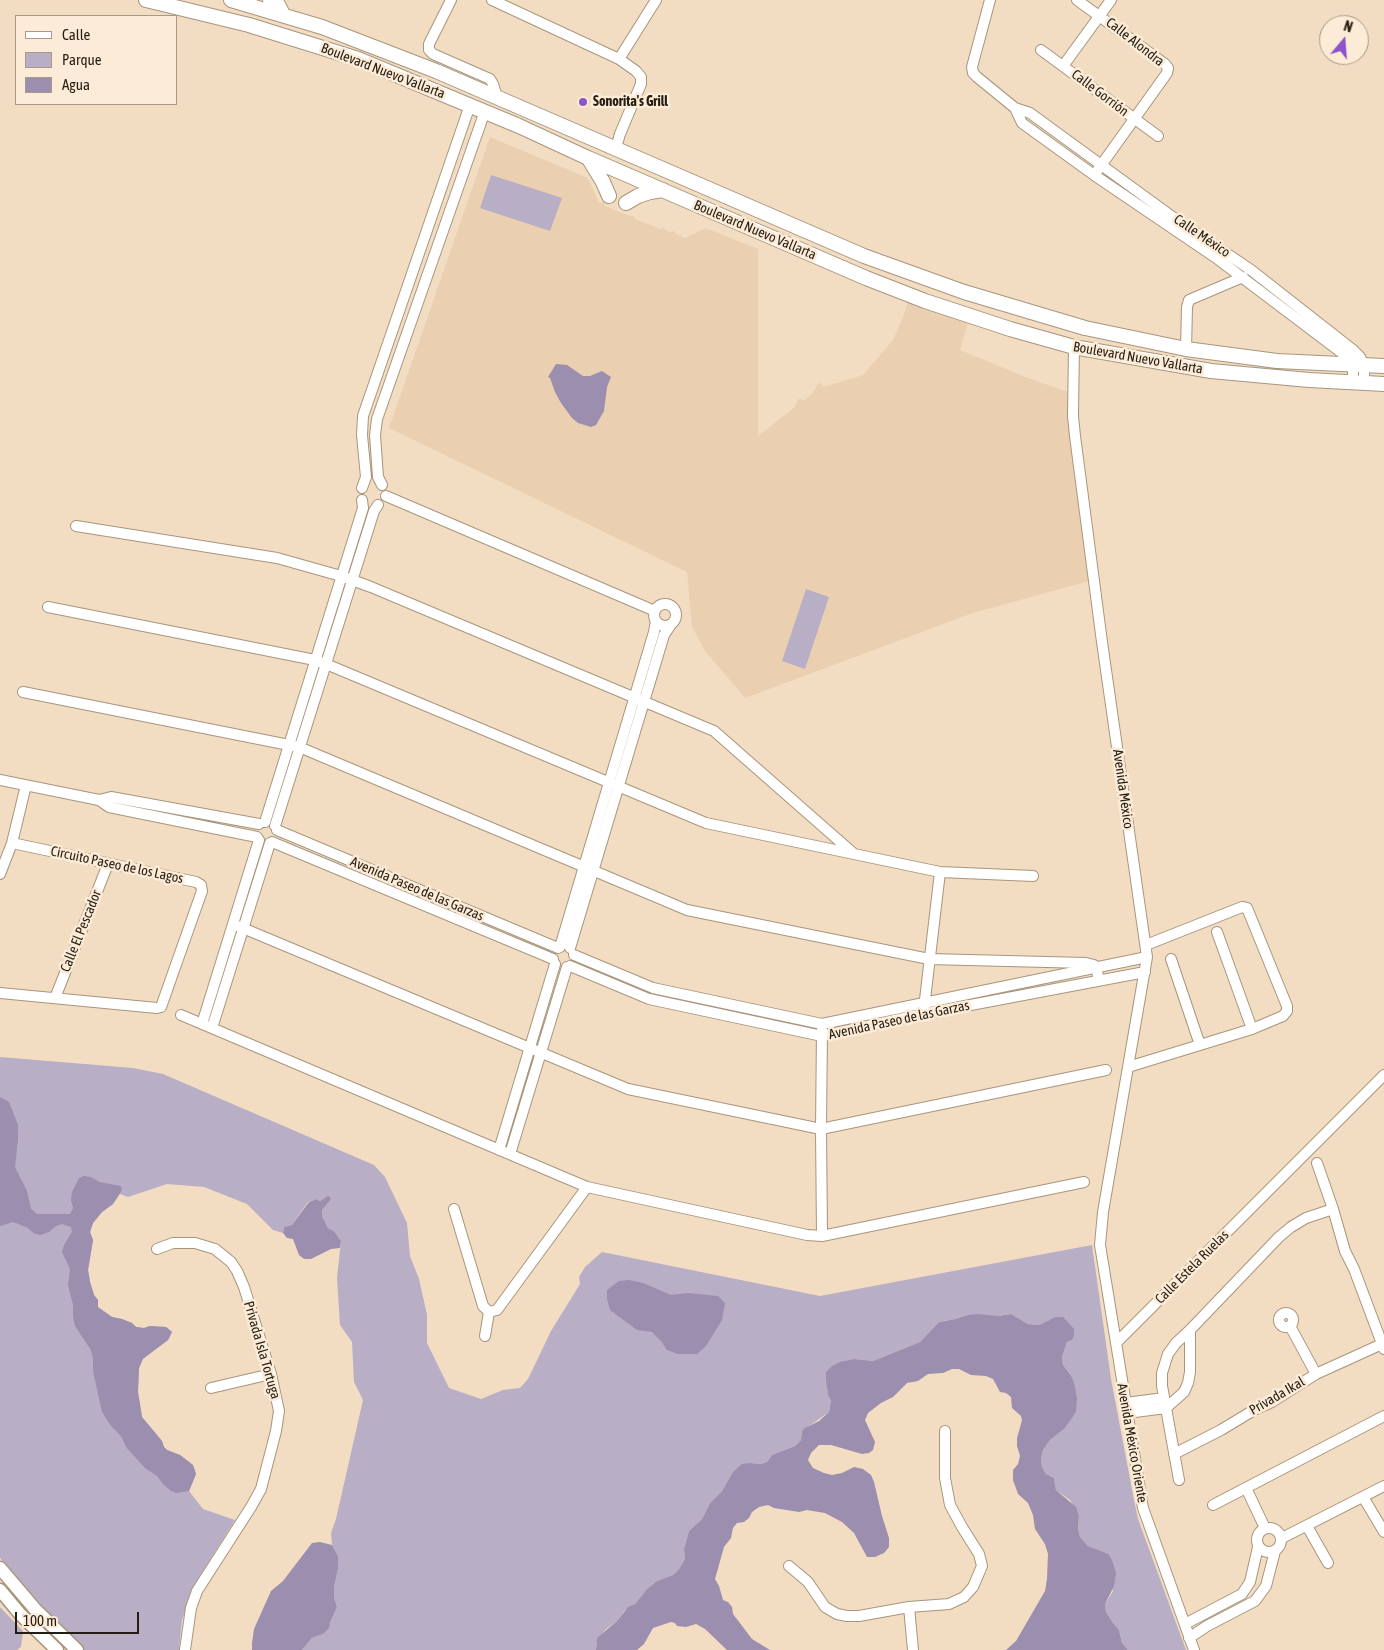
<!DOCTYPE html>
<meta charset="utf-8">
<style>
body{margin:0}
#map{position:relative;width:1384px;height:1650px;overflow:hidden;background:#f2ddc3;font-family:"Asap Condensed",sans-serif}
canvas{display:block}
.legend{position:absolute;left:15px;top:15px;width:162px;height:90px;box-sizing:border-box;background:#fcebd6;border:1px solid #a69988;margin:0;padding:6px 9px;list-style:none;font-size:15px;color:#241d13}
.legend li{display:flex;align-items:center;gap:10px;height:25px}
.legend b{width:25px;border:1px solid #a69988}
.north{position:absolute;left:1319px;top:15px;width:50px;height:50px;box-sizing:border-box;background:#fcebd6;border:1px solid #a69988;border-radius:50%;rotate:18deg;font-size:14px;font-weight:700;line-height:20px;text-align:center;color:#241d13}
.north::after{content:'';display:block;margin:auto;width:18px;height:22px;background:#8d54cb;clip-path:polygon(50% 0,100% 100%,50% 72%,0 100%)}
.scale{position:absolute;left:15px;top:1612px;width:124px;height:22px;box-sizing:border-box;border:2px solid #241d13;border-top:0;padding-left:6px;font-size:15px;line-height:18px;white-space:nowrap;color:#241d13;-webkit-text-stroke:4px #fcebd6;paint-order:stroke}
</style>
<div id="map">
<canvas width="1384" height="1650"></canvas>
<ul class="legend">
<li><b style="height:6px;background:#fff"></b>Calle</li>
<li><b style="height:14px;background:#b8aec6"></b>Parque</li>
<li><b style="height:14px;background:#9b8eae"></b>Agua</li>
</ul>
<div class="north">N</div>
<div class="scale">100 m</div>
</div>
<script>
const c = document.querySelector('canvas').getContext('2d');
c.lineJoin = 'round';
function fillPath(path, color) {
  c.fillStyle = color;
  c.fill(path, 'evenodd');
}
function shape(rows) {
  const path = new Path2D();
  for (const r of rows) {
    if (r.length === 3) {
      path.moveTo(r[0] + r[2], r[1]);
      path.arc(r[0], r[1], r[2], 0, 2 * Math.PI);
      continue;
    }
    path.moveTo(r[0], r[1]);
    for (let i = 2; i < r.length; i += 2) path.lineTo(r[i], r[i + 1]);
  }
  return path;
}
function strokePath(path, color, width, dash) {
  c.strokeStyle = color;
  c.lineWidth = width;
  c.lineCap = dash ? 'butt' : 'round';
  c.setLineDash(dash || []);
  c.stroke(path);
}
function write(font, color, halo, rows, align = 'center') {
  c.font = font + ' "Asap Condensed",sans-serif';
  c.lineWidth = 5;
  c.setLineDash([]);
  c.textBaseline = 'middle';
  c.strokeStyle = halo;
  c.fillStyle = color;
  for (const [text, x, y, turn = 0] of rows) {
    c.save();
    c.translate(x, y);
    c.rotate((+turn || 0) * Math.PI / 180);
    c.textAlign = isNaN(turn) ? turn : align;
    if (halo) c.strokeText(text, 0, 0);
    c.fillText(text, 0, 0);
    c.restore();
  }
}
const built = shape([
 [490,137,588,178,599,203,604,202,605,206,630,216,634,216,635,219,648,224,660,229,664,228,666,230,670,232,674,231,676,234,685,238,706,228,708,229,758,249,758,436,795,407,798,399,805,400,815,390,817,384,821,383,823,387,863,375,893,340,904,315,908,301,968,322,960,350,1028,378,1071,393,1068,419,1089,581,973,613,745,698,705,651,692,627,687,572,389,428]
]);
const green = shape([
 [491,175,562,198,550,231,480,208],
 [806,589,829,597,805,669,782,661],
 [0,1057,133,1068,163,1074,374,1165,385,1177,407,1223,410,1256,419,1279,427,1315,427,1343,449,1388,481,1399,503,1390,520,1388,528,1379,551,1331,580,1284,579,1277,585,1267,602,1252,820,1296,1092,1245,1111,1379,1134,1500,1138,1519,1186,1650,1128,1650,1122,1643,1119,1630,1113,1623,1106,1612,1105,1604,1113,1591,1096,1550,1088,1546,1080,1537,1078,1529,1079,1516,1070,1500,1056,1490,1054,1478,1046,1474,1042,1467,1041,1459,1043,1450,1050,1440,1064,1429,1072,1377,1063,1365,1062,1357,1067,1342,1072,1340,1050,1320,1039,1325,1028,1324,1011,1314,998,1316,968,1315,955,1319,943,1321,939,1322,920,1342,873,1361,855,1359,826,1380,828,1395,831,1401,829,1412,802,1431,801,1440,795,1446,772,1455,767,1462,761,1464,750,1463,733,1472,722,1491,710,1503,702,1519,689,1531,684,1549,685,1559,679,1569,673,1575,657,1581,647,1589,635,1604,625,1610,617,1621,605,1630,596,1644,596,1650,302,1650,312,1638,323,1634,337,1607,334,1597,334,1587,338,1569,338,1556,332,1545,331,1533,336,1519,363,1400,354,1382,352,1342,340,1325,337,1278,341,1241,334,1231,328,1228,322,1216,322,1210,330,1199,325,1198,320,1201,316,1199,308,1202,292,1225,284,1227,283,1233,273,1230,247,1204,204,1187,167,1184,128,1197,120,1194,113,1204,102,1212,93,1223,90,1232,93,1240,88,1270,90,1282,94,1295,98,1300,98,1307,112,1317,122,1319,132,1323,136,1327,144,1328,150,1326,166,1327,172,1332,168,1340,143,1358,139,1368,138,1392,142,1417,162,1441,164,1447,167,1450,180,1455,193,1465,196,1474,189,1491,203,1509,235,1520,200,1576,190,1597,182,1620,179,1650,83,1650,38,1606,0,1558],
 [0,1607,23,1631,21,1647,17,1650,0,1650]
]);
const water = shape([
 [556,364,567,365,583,376,590,376,602,371,611,377,607,387,604,411,596,425,591,427,578,423,572,418,561,403,555,392,550,378,548,377],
 [0,1097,9,1102,18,1125,18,1139,15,1167,27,1191,31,1209,37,1214,70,1214,73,1208,71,1200,72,1192,79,1178,84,1176,91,1177,99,1182,121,1186,122,1190,113,1204,102,1212,93,1223,90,1232,93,1240,88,1270,90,1282,94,1295,98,1300,98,1307,112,1317,122,1319,132,1323,136,1327,144,1328,150,1326,166,1327,172,1332,168,1340,143,1359,139,1368,138,1392,142,1417,162,1441,164,1447,167,1450,180,1455,193,1465,196,1474,189,1491,176,1493,171,1491,163,1484,157,1476,145,1468,126,1447,121,1436,111,1426,102,1412,93,1371,93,1359,91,1350,75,1326,73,1317,73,1305,68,1285,70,1269,62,1252,64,1245,72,1232,71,1227,62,1224,56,1226,49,1232,41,1235,35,1234,26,1227,13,1222,0,1226],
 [328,1196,330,1197,331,1199,322,1210,322,1216,328,1228,334,1231,341,1241,340,1248,331,1249,311,1259,304,1259,299,1255,293,1239,287,1238,283,1233,284,1227,292,1225,309,1202,316,1199,320,1201],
 [629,1280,643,1283,671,1295,688,1293,718,1296,725,1303,722,1320,706,1346,697,1354,678,1354,667,1350,661,1341,652,1332,637,1330,610,1310,607,1299,607,1290,619,1281],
 [978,1314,998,1316,1011,1314,1028,1324,1039,1325,1056,1317,1063,1317,1074,1329,1074,1335,1072,1340,1067,1342,1062,1357,1063,1365,1072,1377,1075,1387,1077,1399,1076,1412,1064,1429,1050,1440,1043,1450,1041,1459,1042,1467,1046,1474,1054,1478,1056,1490,1076,1507,1079,1516,1078,1529,1080,1537,1088,1546,1108,1554,1112,1560,1116,1573,1114,1586,1105,1604,1106,1612,1113,1623,1119,1630,1122,1643,1128,1650,1006,1650,1016,1641,1045,1591,1047,1579,1048,1554,1045,1544,1035,1529,1033,1515,1028,1503,1018,1494,1013,1480,1013,1470,1018,1464,1020,1456,1017,1446,1017,1438,1022,1420,1021,1416,1012,1408,1011,1397,1006,1393,1000,1392,993,1379,986,1376,971,1375,959,1369,952,1369,943,1373,928,1374,918,1381,907,1383,893,1397,881,1403,868,1413,865,1420,875,1442,873,1450,869,1453,862,1454,831,1445,819,1445,811,1453,808,1460,813,1468,824,1473,832,1475,842,1473,854,1467,863,1469,871,1475,874,1482,882,1516,889,1538,889,1547,884,1553,875,1557,867,1557,854,1533,842,1522,825,1513,807,1510,799,1512,774,1508,768,1505,759,1507,752,1512,749,1518,744,1522,737,1523,733,1528,731,1538,724,1547,715,1579,719,1586,723,1600,728,1602,732,1607,733,1614,752,1639,770,1650,727,1650,705,1629,696,1624,686,1627,677,1626,675,1623,671,1622,653,1628,644,1644,637,1650,596,1650,597,1638,617,1621,628,1607,635,1604,647,1589,657,1581,673,1575,679,1569,685,1559,684,1549,689,1531,702,1519,710,1503,722,1491,733,1472,742,1464,750,1463,761,1464,767,1462,772,1455,795,1446,801,1440,802,1431,805,1428,819,1421,829,1412,831,1401,828,1395,826,1381,826,1372,832,1366,840,1362,855,1359,873,1361,920,1342,939,1322,955,1319,968,1315],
 [320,1542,332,1545,338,1556,338,1569,334,1587,334,1597,337,1607,330,1622,329,1628,323,1634,312,1638,302,1650,252,1650,252,1643,254,1629,271,1591,283,1581,312,1543]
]);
const minor = shape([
 [268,0,275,12],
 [278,0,286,16],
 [451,0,429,44,429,50,433,54,490,79,493,84,497,97],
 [492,0,619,59,636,71,641,77,641,84,620,134,616,148],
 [990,0,972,67,973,73,977,77,1015,108,1030,113,1174,218,1251,270,1353,350,1360,357,1364,366,1364,383],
 [1077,0,1165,64,1168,68,1167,73,1097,171],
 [1041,50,1158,136],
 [619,59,656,0],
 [1063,66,1111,0],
 [1015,108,1022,123,1094,175,1215,257,1346,356,1353,365,1353,383],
 [1074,347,1073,416,1075,436,1102,642,1147,957,1103,1212,1100,1245,1143,1508,1194,1650],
 [1186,349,1187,307,1189,300,1243,277],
 [382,485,378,477,375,435,377,419,485,111],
 [362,488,366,477,362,435,363,416,470,105],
 [386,496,655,611],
 [76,526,277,558,341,576,371,587,714,731,853,853],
 [665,615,11],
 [48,607,315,660,326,664,706,823,940,872,1033,876],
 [23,692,299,747,687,910,929,959,1086,963,1094,965,1096,967,1099,980],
 [0,780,99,800,109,807,257,837],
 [99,800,111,797,259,824],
 [265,822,363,508,362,500],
 [275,826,374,511,378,505],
 [277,830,558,948],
 [272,842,553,959],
 [0,874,12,843,26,785],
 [233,924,628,1089,821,1129,1106,1070],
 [1217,932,1252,1029],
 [560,947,654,632,656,621],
 [570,948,664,635,670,626],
 [574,955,653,988,822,1024,1147,957],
 [1171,959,1200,1045],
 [570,966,649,999,822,1036,923,1014,1145,972],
 [0,993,157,1008,161,1007,202,891,201,885,196,882,12,843],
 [55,998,108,864],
 [924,1008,940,872],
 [181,1015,587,1187,807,1235,822,1236,1084,1182],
 [202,1024,259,840],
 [212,1028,270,843],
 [1128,1067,1252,1029,1283,1016,1287,1011,1287,1006,1247,908,1242,907,1146,945],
 [499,1150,555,964],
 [510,1154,567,967],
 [1317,1163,1333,1209,1345,1251,1354,1269,1384,1349],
 [454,1209,483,1306,489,1312],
 [822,1236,821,1129,822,1030],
 [157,1249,173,1243,195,1243,215,1249,231,1262,237,1271,244,1287,271,1374,279,1411,276,1431,261,1489,251,1507,197,1591,191,1608,185,1650],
 [489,1312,497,1310,587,1187],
 [1286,1320,7],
 [1290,1326,1316,1374],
 [485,1336,489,1312],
 [1116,1343,1384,1075],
 [211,1388,271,1374],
 [1126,1403,1164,1398],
 [1127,1413,1166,1408,1184,1392,1188,1383,1190,1372,1190,1330],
 [1174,1454,1221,1430,1254,1410,1272,1402,1316,1374,1382,1344],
 [1179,1480,1162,1386,1162,1373,1168,1354,1176,1343,1190,1330,1279,1237,1291,1227,1306,1218,1333,1209],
 [1246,1488,1265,1528],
 [1363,1497,1384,1532],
 [1213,1505,1384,1416],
 [1307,1526,1328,1563],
 [1269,1540,12],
 [1282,1538,1384,1486],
 [789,1566,808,1582,825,1607,837,1614,847,1616,859,1616,909,1607,949,1604,964,1597,973,1587,982,1566,979,1554,962,1527,950,1505,945,1478,945,1431],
 [909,1607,913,1650],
 [1185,1624,1242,1594,1250,1582,1258,1547],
 [1189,1638,1207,1626,1255,1601,1266,1586,1275,1551]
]);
const tertiary = shape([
 [0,1568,35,1609,77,1650],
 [0,1590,20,1614,57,1650]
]);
const secondary = shape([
 [146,0,249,25,358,59,519,126,588,158,866,278,925,301,1010,329,1074,347,1211,371,1309,380,1384,384],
 [231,0,322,27,436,71,864,256,964,292,1085,328,1186,349,1277,361,1384,366],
 [589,159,603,182,609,196],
 [626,203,638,196,650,192,663,190]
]);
const markers = [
 [583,102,5,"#8d54cb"]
];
const streetNames = [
 ["Calle Alondra",1135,42,38],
 ["Boulevard Nuevo Vallarta",383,71,21],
 ["Calle Gorrión",1100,93,37],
 ["Boulevard Nuevo Vallarta",755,230,23],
 ["Calle México",1202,236,34],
 ["Boulevard Nuevo Vallarta",1138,358,10],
 ["Avenida México",1123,789,82],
 ["Circuito Paseo de los Lagos",117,865,12],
 ["Avenida Paseo de las Garzas",417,889,23],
 ["Calle El Pescador",81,931,-68],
 ["Avenida Paseo de las Garzas",899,1020,-12],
 ["Calle Estela Ruelas",1192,1267,-45],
 ["Privada Isla Tortuga",262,1350,74],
 ["Privada Ikal",1277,1396,-30],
 ["Avenida México Oriente",1132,1443,80]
];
const poiNames = [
 ["Sonorita's Grill",593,102]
];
fillPath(built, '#ead0b0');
fillPath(green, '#b8aec6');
fillPath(water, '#9b8eae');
strokePath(minor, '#a8957c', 12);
strokePath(tertiary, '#a8957c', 15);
strokePath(secondary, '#a8957c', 16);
strokePath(minor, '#fff', 10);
strokePath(tertiary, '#fff', 12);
strokePath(secondary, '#fff', 14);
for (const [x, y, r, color] of markers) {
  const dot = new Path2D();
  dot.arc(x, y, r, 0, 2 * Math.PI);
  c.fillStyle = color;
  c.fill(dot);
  strokePath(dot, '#fcebd6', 2);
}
write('14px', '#241d13', '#fcebd6', streetNames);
write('bold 14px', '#241d13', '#fcebd6', poiNames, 'left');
</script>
